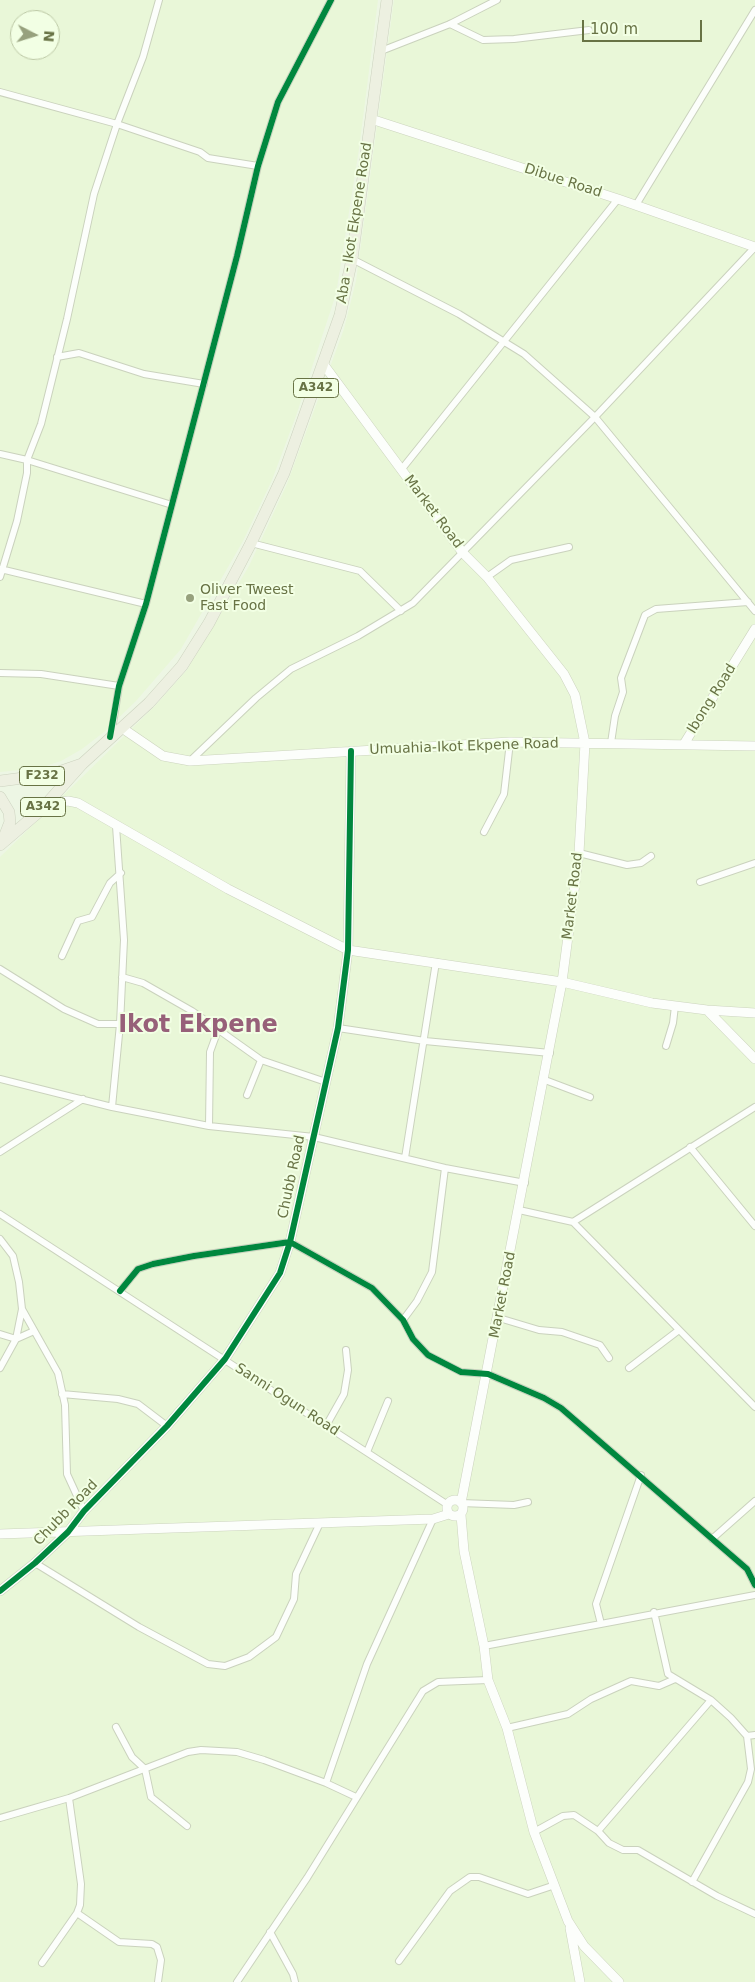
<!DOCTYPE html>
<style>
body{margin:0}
#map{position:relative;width:755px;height:1982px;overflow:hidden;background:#edf6e4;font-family:"DejaVu Sans",sans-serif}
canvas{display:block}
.north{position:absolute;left:10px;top:10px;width:50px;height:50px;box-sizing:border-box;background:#f2ffe4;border:1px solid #bbc7a4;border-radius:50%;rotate:95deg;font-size:14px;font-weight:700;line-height:20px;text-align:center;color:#687345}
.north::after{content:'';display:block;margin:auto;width:18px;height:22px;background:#97a17d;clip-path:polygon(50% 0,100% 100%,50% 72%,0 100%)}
.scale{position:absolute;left:582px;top:20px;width:120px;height:22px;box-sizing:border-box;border:2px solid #687345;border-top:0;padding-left:6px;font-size:15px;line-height:18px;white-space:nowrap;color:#687345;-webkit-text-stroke:4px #f2ffe4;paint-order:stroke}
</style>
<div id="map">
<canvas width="755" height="1982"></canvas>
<div class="north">N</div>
<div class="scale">100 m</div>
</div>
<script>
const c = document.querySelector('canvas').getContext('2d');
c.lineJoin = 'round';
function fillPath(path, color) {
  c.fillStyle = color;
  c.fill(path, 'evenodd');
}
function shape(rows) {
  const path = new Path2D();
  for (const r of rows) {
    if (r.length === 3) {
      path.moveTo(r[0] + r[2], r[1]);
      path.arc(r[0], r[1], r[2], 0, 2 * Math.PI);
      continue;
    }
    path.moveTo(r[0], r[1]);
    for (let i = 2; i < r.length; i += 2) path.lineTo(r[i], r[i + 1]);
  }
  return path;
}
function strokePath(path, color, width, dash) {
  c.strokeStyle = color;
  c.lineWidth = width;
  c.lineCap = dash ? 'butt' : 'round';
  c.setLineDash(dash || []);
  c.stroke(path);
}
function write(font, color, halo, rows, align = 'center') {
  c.font = font + ' "DejaVu Sans",sans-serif';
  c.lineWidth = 4;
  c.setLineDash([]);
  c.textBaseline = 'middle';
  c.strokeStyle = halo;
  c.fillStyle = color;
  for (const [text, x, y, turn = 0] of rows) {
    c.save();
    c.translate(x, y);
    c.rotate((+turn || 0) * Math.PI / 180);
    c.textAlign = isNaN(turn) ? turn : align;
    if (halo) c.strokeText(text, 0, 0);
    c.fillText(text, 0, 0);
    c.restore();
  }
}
const residential = shape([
 [0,0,378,0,359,149,336,294,296,416,272,480,243,541,181,649,136,701,104,732,82,749,61,761,40,768,0,772],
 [20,20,50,20,50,50,20,50],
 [394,0,755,0,755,1982,0,1982,0,857,155,706,187,670,249,566,287,484,344,329,356,281]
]);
const street = shape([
 [450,24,483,40,514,39,589,30],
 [381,51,450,24,497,0],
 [0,92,117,124,200,152,208,158,258,166],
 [636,205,755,10],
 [352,259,459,314,524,354,595,417,755,611],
 [57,357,79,353,144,374,204,384],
 [0,454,27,460,172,505],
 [401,470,618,199],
 [251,543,360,571,401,611],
 [0,569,146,604],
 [0,577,17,521,27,473,27,460,41,424,67,319,94,194,117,124,143,57,159,0],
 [487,577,511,560,569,547],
 [0,673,41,674,119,686],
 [111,736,119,686,146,604,237,256,258,166,278,102,331,0],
 [611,743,615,716,623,692,621,678,645,615,656,609,748,602],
 [190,761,256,698,291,669,358,636,413,603,595,417,755,247],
 [484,832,504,794,510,742],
 [579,853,627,865,641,863,651,856],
 [700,882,755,863],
 [62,956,78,921,92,917,110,883,121,873],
 [0,969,64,1009,98,1024,120,1024],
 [122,977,143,983,192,1011,261,1060,326,1082],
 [338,1028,425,1041,550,1053],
 [666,1046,673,1023,675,1006],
 [0,1079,112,1107,209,1126,314,1137,445,1168,525,1183],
 [545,1080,590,1097],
 [247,1095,261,1060],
 [112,1107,120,1024,124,940,116,826],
 [209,1126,210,1052,218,1030],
 [690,1147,755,1226],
 [0,1152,83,1099],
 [405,1158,436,962],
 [519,1210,573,1222,755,1407],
 [0,1214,448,1505],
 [573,1222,755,1107],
 [0,1239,13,1256,19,1282,22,1309,16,1339,0,1368],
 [120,1291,138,1269,153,1264,194,1256,290,1242,372,1288,403,1320,413,1339,428,1355,461,1372,488,1374,544,1398,561,1408,747,1569,755,1585],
 [22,1309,58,1373,65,1405,67,1474,84,1511],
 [499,1318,539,1330,562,1332,600,1345,609,1358],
 [403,1320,417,1301,432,1272,445,1168],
 [0,1334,16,1339,34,1331],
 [629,1368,679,1330],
 [62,1394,118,1399,138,1404,167,1426],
 [326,1426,344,1394,348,1370,346,1350],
 [367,1452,388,1401],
 [461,1503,514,1505,528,1502],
 [712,1539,755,1501],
 [35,1563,139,1627,208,1664,225,1666,249,1657,276,1637,294,1599,296,1574,320,1523],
 [601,1624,596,1604,641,1475],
 [484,1646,755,1595],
 [116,1727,132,1757,145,1769,151,1797,187,1826],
 [507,1728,568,1714,591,1699,631,1681,659,1686,675,1679],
 [747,1736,755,1735],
 [326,1783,367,1664,433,1519],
 [0,1818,69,1798,188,1752,201,1750,237,1752,264,1760,326,1783,356,1797],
 [598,1831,711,1700,668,1674,654,1612],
 [534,1832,563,1816,574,1815,598,1831,609,1843,623,1850,638,1850,717,1896,755,1914],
 [692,1882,748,1782,751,1769,747,1736,731,1718,711,1700],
 [77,1913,119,1942,152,1944,157,1947,161,1960,158,1982],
 [270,1932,293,1974,295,1982],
 [399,1961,450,1891,470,1877,479,1877,528,1894,555,1885],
 [42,1963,77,1913,80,1905,81,1884,69,1798],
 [237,1982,307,1878,423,1691,438,1682,488,1680]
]);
const secondary = shape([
 [371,119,618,199,755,247],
 [324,365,463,553,487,577,564,674,575,695,585,743,579,853,562,982,461,1503],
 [122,728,163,756,190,761,510,742,755,746],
 [684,744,755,629],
 [48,803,68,801,78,803,228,889,348,950,562,982,652,1003,707,1010,755,1013],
 [707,1010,755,1059],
 [455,1508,8],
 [461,1515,464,1551,484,1646,488,1680,507,1728,534,1832,568,1921,584,1946,619,1982],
 [0,1534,433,1519,449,1514],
 [0,1591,35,1563,68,1532,84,1511,167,1426,225,1359,280,1273,290,1242,338,1028,348,950,351,751],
 [570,1928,580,1982]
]);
const highway = shape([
 [0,781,53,774,82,764],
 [0,797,9,812,10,822,3,840],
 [0,845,41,810,82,764,149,703,182,666,209,623,251,543,284,473,340,315,352,259,387,0]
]);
const cycleway = shape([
 [110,737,119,686,146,604,237,256,258,166,278,102,331,0],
 [120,1291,138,1269,153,1264,194,1256,290,1242,372,1288,403,1320,413,1339,428,1355,461,1372,488,1374,544,1398,561,1408,747,1569,755,1585],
 [0,1591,35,1563,68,1532,84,1511,167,1426,225,1359,280,1273,290,1242,338,1028,348,950,351,751]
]);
const markers = [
 [190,598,5,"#97a17d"]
];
const shields = [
 [316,388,45],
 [42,776,45],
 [43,807,45]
];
const shieldNames = [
 ["A342",316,388],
 ["F232",42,776],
 ["A342",43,807]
];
const streetNames = [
 ["Dibue Road",563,181,18],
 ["Aba - Ikot Ekpene Road",355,223,-81],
 ["Market Road",433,512,53],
 ["Ibong Road",712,699,-58],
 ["Umuahia-Ikot Ekpene Road",464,747,-2],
 ["Market Road",573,896,-83],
 ["Chubb Road",292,1177,-78],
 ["Market Road",503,1295,-79],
 ["Sanni Ogun Road",287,1400,33],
 ["Chubb Road",66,1513,-46]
];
const poiNames = [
 ["Oliver Tweest",200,590],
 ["Fast Food",200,606]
];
const townNames = [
 ["Ikot Ekpene",198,1026]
];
fillPath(residential, '#e9f7d8');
strokePath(street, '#cad2bd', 8);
strokePath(secondary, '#ccd4be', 10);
strokePath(highway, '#ccd2bf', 12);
strokePath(street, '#fcfefb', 6);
strokePath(secondary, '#fcfefb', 9);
strokePath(highway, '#edf0e1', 11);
strokePath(cycleway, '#00873e', 6);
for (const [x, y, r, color] of markers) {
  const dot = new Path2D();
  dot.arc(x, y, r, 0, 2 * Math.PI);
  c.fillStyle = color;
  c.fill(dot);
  strokePath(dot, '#f2ffe4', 2);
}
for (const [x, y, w] of shields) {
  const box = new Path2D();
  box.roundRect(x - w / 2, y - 9.5, w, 19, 4);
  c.fillStyle = '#f2ffe4';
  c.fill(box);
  strokePath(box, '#687345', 1);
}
write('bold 12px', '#687345', null, shieldNames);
write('14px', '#687345', '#f2ffe4', streetNames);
write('14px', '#687345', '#f2ffe4', poiNames, 'left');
write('bold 24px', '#976079', '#f2ffe4', townNames);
</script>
